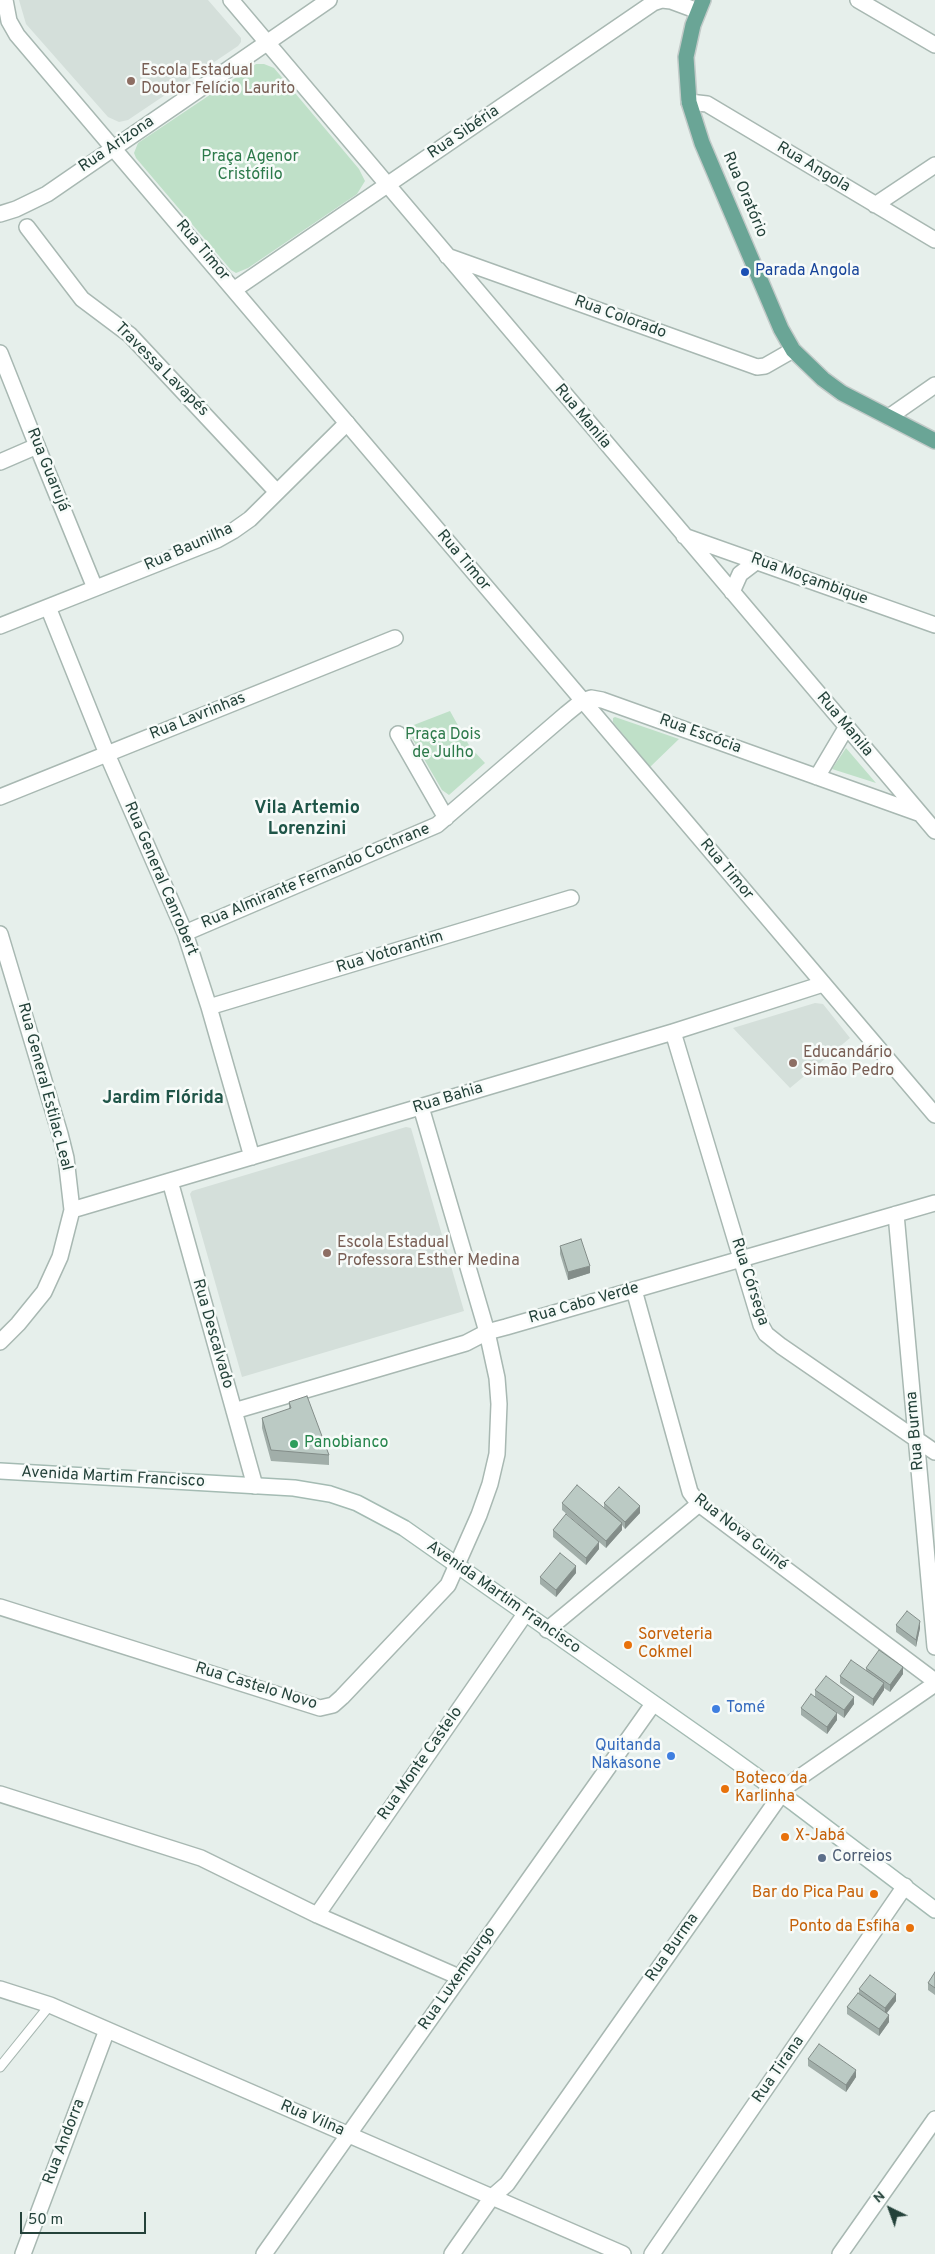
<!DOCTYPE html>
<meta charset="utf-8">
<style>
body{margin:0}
#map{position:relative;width:935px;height:2254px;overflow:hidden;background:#e6efeb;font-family:Overpass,sans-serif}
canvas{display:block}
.north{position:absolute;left:865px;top:2184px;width:50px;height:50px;-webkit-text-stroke:4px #f7fbf9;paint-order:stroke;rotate:318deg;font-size:14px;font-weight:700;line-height:20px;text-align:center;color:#24423a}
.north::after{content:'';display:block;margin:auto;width:18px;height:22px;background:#24423a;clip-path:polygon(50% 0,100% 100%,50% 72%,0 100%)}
.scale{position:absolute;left:20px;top:2212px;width:126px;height:22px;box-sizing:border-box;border:2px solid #24423a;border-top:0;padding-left:6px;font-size:15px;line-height:18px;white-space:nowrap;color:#24423a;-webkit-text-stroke:4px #f7fbf9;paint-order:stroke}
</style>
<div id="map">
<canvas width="935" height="2254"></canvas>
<div class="north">N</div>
<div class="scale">50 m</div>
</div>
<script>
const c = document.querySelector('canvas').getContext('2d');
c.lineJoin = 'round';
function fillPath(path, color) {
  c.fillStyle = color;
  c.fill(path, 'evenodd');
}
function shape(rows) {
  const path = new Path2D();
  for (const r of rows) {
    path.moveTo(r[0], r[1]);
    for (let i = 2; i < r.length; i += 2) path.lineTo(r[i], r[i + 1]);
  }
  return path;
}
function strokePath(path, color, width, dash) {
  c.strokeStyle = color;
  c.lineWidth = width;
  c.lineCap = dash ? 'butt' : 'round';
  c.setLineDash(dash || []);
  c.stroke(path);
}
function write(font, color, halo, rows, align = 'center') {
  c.font = font + ' Overpass,sans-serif';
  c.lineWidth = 5;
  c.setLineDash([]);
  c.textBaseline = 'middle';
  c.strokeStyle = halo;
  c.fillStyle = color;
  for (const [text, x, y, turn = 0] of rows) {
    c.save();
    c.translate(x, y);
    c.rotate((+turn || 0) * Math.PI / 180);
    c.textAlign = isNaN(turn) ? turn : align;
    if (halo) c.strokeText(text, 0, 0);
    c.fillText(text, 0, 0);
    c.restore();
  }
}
const built = shape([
 [19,0,208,0,241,38,241,42,238,46,128,120,119,122,108,117,26,24],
 [815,1003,823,1004,850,1038,790,1088,733,1028],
 [406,1127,411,1128,464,1311,242,1377,190,1194,192,1191]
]);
const green = shape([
 [256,64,264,64,274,68,359,169,365,181,357,194,248,268,236,273,231,270,136,158,134,153,138,143],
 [450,711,470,747,485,763,449,795,442,790,406,728],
 [615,717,679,739,650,767,613,722,613,718],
 [846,748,876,783,832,769]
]);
const service = shape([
 [0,2067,50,2005]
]);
const minor = shape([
 [231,0,935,831],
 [858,0,935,45],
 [689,102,707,104,935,240],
 [875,205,935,165],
 [27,227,82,299,130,335,276,491],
 [447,256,757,367,765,366,793,350],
 [235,289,653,3,662,0,671,1,698,11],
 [889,417,935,385],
 [37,446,95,588],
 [684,536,935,625],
 [732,592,740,574,757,561],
 [48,607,107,754,185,933,209,1007,252,1157],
 [0,626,217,540,233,531,250,519,347,423],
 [398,734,446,818],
 [817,777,846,728],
 [0,797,395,638],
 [185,933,437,825,566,714,582,701,591,698,602,700,918,813],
 [0,934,60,1134,66,1158,72,1210,60,1257,44,1292,18,1324,0,1342],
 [209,1007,571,898],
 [673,1032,761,1325,766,1334,781,1346,935,1452],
 [170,1181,255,1486],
 [72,1210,673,1032,823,984],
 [896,1214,935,1647],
 [634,1290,690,1492,699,1504,935,1681],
 [234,1411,466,1343,487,1332,506,1327,935,1203],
 [0,1607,320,1708,333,1705,342,1697,448,1585,479,1515,490,1484,497,1454,499,1404,497,1378,487,1332,421,1107],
 [547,1630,699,1504],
 [0,1794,201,1858,317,1915,459,1977],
 [317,1915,525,1614],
 [0,1989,50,2005,623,2254],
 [23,2254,107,2030],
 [264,2254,653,1704],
 [452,2254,492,2197,507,2184,787,1786,935,1684],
 [652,2254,905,1886],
 [840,2254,935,2119]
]);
const tertiary = shape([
 [5,0,9,21,17,35,935,1115],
 [0,214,16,209,47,194,329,0],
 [0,353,37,446,0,462]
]);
const secondary = shape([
 [0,1471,294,1488,330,1494,357,1503,404,1528,723,1752,795,1804,935,1910]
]);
const primary = shape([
 [703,0,693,25,686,57,689,102,702,143,781,329,793,350,823,379,842,393,935,441]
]);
const wall = shape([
 [560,1246,590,1273,568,1280,560,1254],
 [289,1402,329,1455,329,1465,271,1461,262,1428,262,1418,289,1409],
 [562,1503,604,1508,604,1503,640,1513,625,1529,622,1525,622,1530,606,1548,562,1510],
 [553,1530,599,1549,586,1565,553,1537],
 [576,1573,556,1597,540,1584,540,1577],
 [896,1625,920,1628,916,1647,896,1632],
 [866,1668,903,1674,890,1692,884,1688,884,1690,873,1706,840,1683,840,1676,866,1671],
 [815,1690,854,1704,844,1718,815,1697],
 [801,1708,837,1720,827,1734,801,1715],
 [935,1972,935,1995,928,1990,928,1983],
 [859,1989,896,2001,887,2013,889,2022,879,2036,847,2014,847,2007,859,1994],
 [808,2059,856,2077,846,2092,808,2066]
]);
const shadedWall = shape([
 [590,1266,590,1273,568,1280,568,1272],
 [640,1506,640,1513,625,1529,625,1522],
 [622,1523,622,1530,606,1548,606,1541],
 [599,1542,599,1549,586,1565,586,1558],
 [576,1566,576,1573,556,1597,556,1590],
 [920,1621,920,1628,916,1647,916,1640],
 [903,1667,903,1674,890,1692,890,1685],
 [884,1683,884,1690,873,1706,873,1699],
 [854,1697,854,1704,844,1718,844,1710],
 [837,1713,837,1720,827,1734,827,1727],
 [896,1994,896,2001,885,2015,885,2008],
 [889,2015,889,2022,879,2036,879,2029],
 [856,2070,856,2077,846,2092,846,2085]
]);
const building = shape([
 [581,1239,590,1266,568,1272,560,1246,581,1239],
 [307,1396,329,1455,271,1450,262,1418,291,1408,289,1402,307,1396],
 [577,1485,622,1523,606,1541,562,1503,577,1485],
 [619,1487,640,1506,625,1522,604,1503,619,1487],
 [566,1514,599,1542,586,1558,553,1530,566,1514],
 [560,1553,576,1566,556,1590,540,1577,560,1553],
 [907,1611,920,1621,916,1640,896,1625,907,1611],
 [879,1650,903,1667,890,1685,866,1668,879,1650],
 [851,1660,884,1683,873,1699,840,1676,851,1660],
 [826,1676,854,1697,844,1710,815,1690,826,1676],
 [811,1694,837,1713,827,1727,801,1708,811,1694],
 [935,1972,935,1988,928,1983,935,1972],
 [870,1975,896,1994,885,2008,859,1989,870,1975],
 [858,1993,889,2015,879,2029,847,2007,858,1993],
 [819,2044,856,2070,846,2085,808,2059,819,2044]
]);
const markers = [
 [131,81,5,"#8d6e63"],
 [745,272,5,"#1a4fb4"],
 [793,1063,5,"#8d6e63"],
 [327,1253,5,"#8d6e63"],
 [294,1444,5,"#2e9e5b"],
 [628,1645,5,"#e8710a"],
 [716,1709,5,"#3f7fe0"],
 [671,1756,5,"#3f7fe0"],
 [725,1789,5,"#e8710a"],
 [785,1837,5,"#e8710a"],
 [822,1858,5,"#5c6f8a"],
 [874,1894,5,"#e8710a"],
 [910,1928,5,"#e8710a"]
];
const educationNames = [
 ["Escola Estadual",141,72],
 ["Doutor Felício Laurito",141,90],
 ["Educandário",803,1054],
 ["Simão Pedro",803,1072],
 ["Escola Estadual",337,1244],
 ["Professora Esther Medina",337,1262]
];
const streetNames = [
 ["Rua Sibéria",464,133,-34],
 ["Rua Arizona",117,145,-34],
 ["Rua Angola",813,168,31],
 ["Rua Oratório",744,195,67],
 ["Rua Timor",202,251,50],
 ["Rua Colorado",620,318,20],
 ["Travessa Lavapés",161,370,45],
 ["Rua Manila",582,417,50],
 ["Rua Guarujá",47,470,68],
 ["Rua Baunilha",189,548,-24],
 ["Rua Timor",463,561,50],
 ["Rua Moçambique",809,580,20],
 ["Rua Lavrinhas",198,717,-22],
 ["Rua Manila",844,725,50],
 ["Rua Escócia",700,735,20],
 ["Rua Timor",726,870,50],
 ["Rua Almirante Fernando Cochrane",316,877,-23],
 ["Rua General Canrobert",160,879,67],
 ["Rua Votorantim",390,953,-17],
 ["Rua General Estilac Leal",44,1087,75],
 ["Rua Bahia",448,1099,-17],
 ["Rua Córsega",749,1282,72],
 ["Rua Cabo Verde",584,1304,-16],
 ["Rua Descalvado",212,1334,74],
 ["Rua Burma",916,1431,-95],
 ["Avenida Martim Francisco",113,1478,3],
 ["Rua Nova Guiné",740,1533,38],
 ["Avenida Martim Francisco",503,1598,35],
 ["Rua Castelo Novo",256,1687,17],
 ["Rua Monte Castelo",421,1764,-55],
 ["Rua Burma",673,1948,-55],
 ["Rua Luxemburgo",458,1979,-55],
 ["Rua Tirana",779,2070,-55],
 ["Rua Vilna",312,2119,23],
 ["Rua Andorra",65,2142,-69]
];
const parkNames = [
 ["Praça Agenor",250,158],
 ["Cristófilo",250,176],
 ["Praça Dois",443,736],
 ["de Julho",443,754]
];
const transitNames = [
 ["Parada Angola",755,272]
];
const leisureNames = [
 ["Panobianco",304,1444]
];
const foodNames = [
 ["Sorveteria",638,1636],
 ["Cokmel",638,1654],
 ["Boteco da",735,1780],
 ["Karlinha",735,1798],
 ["X-Jabá",795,1837],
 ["Bar do Pica Pau",864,1894,"right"],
 ["Ponto da Esfiha",900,1928,"right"]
];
const shopNames = [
 ["Tomé",726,1709],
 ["Quitanda",661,1747,"right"],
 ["Nakasone",661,1765,"right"]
];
const serviceNames = [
 ["Correios",832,1858]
];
const neighbourhoodNames = [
 ["Vila Artemio",307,809],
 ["Lorenzini",307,830],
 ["Jardim Flórida",163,1099]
];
fillPath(built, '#d4dfda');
fillPath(green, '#bfe0c8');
strokePath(service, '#a8b8b2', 11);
strokePath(minor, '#a8b8b2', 18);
strokePath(tertiary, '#a8b8b2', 18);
strokePath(secondary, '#a4bbb3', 18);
strokePath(primary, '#c2cac8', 18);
strokePath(service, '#fff', 9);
strokePath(minor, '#fff', 15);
strokePath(tertiary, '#fff', 15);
strokePath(secondary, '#fff', 15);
strokePath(primary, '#6aa596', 15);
fillPath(wall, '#a1aea9');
fillPath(shadedWall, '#838d89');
fillPath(building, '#bbcac4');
strokePath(building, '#838d89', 1);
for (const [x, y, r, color] of markers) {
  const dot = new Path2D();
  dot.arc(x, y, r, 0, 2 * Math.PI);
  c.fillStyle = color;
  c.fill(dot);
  strokePath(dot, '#f7fbf9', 2);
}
write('16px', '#785e54', '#f7fbf9', educationNames, 'left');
write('16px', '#24423a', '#f7fbf9', streetNames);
write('16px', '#2d7a4b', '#f7fbf9', parkNames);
write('16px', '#164399', '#f7fbf9', transitNames, 'left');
write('16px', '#27864d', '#f7fbf9', leisureNames, 'left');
write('16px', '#c56008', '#f7fbf9', foodNames, 'left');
write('16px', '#366cbe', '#f7fbf9', shopNames, 'left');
write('16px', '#4e5e75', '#f7fbf9', serviceNames, 'left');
write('bold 18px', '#1f5548', '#f7fbf9', neighbourhoodNames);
</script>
